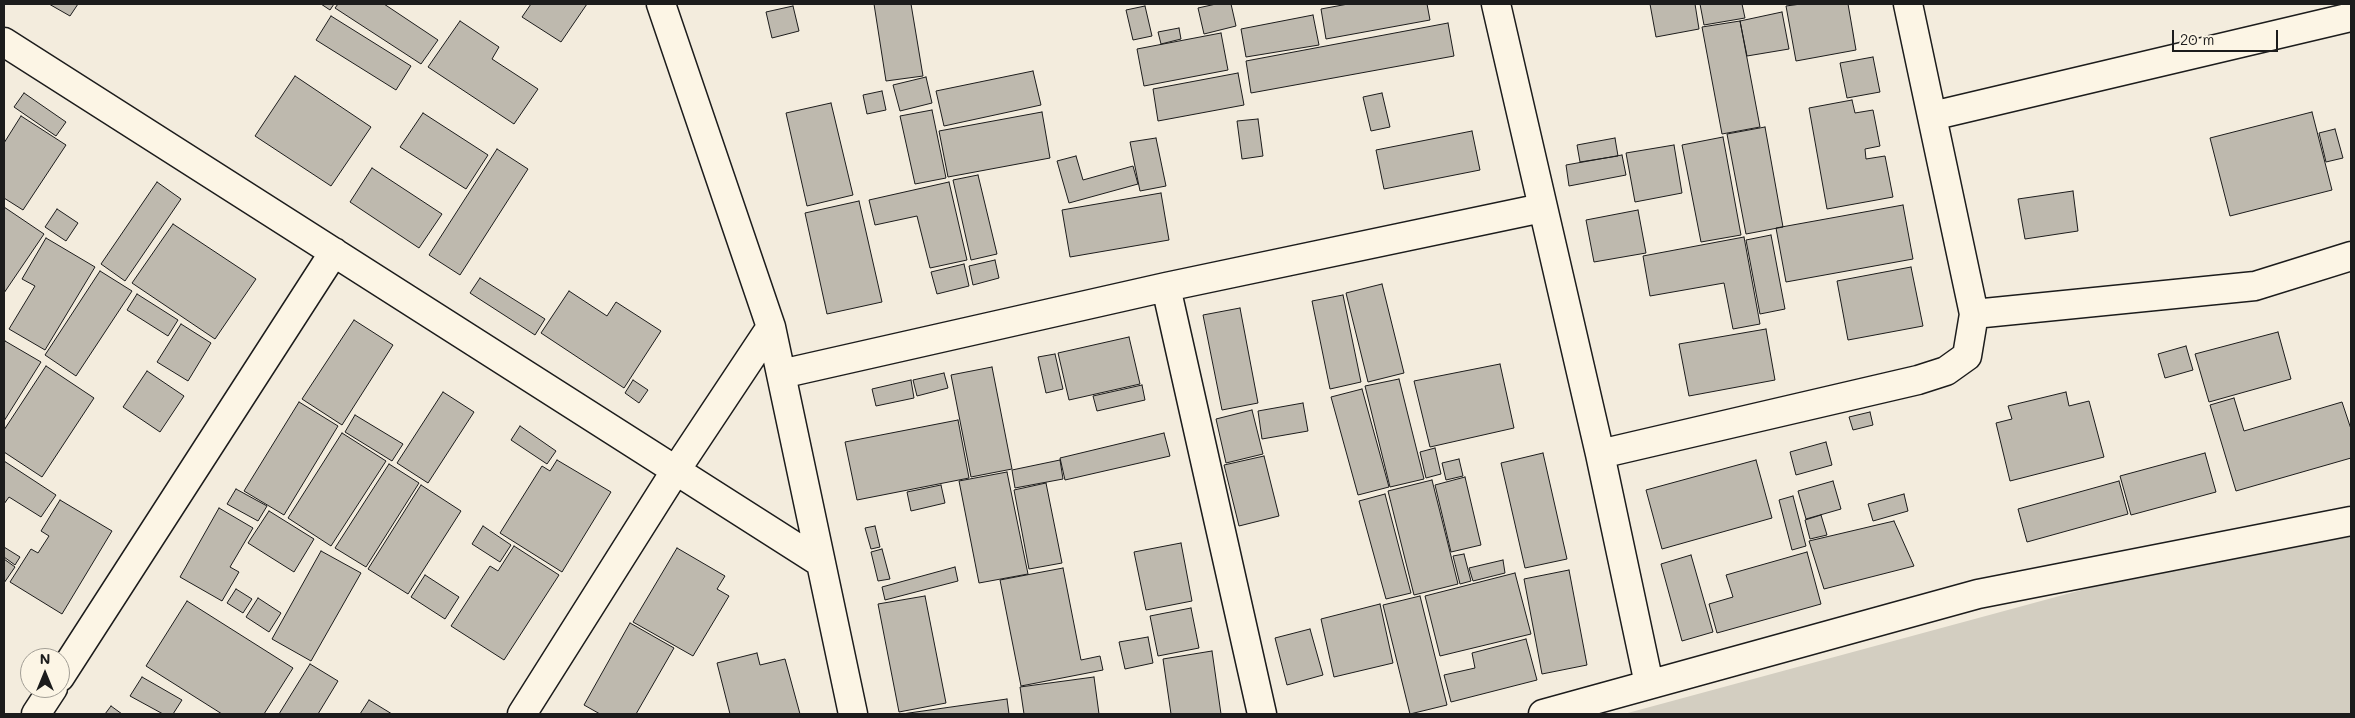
<!DOCTYPE html>
<style>
body{margin:0}
#map{position:relative;width:2355px;height:718px;overflow:hidden;background:#f3ecdd;font-family:Mali,sans-serif}
canvas{display:block}
.frame{position:absolute;inset:0;border:5px solid #1c1c1c;pointer-events:none}
.north{position:absolute;left:20px;top:648px;width:50px;height:50px;box-sizing:border-box;background:#fcf5e5;border:1px solid #a29e95;border-radius:50%;rotate:0deg;font-size:14px;font-weight:700;line-height:20px;text-align:center;color:#1c1c1c}
.north::after{content:'';display:block;margin:auto;width:18px;height:22px;background:#1c1c1c;clip-path:polygon(50% 0,100% 100%,50% 72%,0 100%)}
.scale{position:absolute;left:2172px;top:30px;width:106px;height:22px;box-sizing:border-box;border:2px solid #1c1c1c;border-top:0;padding-left:6px;font-size:15px;line-height:18px;white-space:nowrap;color:#1c1c1c;-webkit-text-stroke:4px #fcf5e5;paint-order:stroke}
</style>
<div id="map">
<canvas width="2355" height="718"></canvas>
<div class="frame"></div>
<div class="north">N</div>
<div class="scale">20 m</div>
</div>
<script>
const c = document.querySelector('canvas').getContext('2d');
c.lineJoin = 'round';
function fillPath(path, color) {
  c.fillStyle = color;
  c.fill(path, 'evenodd');
}
function shape(rows) {
  const path = new Path2D();
  for (const r of rows) {
    path.moveTo(r[0], r[1]);
    for (let i = 2; i < r.length; i += 2) path.lineTo(r[i], r[i + 1]);
  }
  return path;
}
function strokePath(path, color, width, dash) {
  c.strokeStyle = color;
  c.lineWidth = width;
  c.lineCap = dash ? 'butt' : 'round';
  c.setLineDash(dash || []);
  c.stroke(path);
}
const green = shape([
 [2351,517,2351,714,1624,714]
]);
const building = shape([
 [49,4,78,4,70,16,49,4],
 [321,4,334,4,330,10,321,4],
 [338,4,384,4,438,40,421,64,335,8,338,4],
 [531,4,587,4,561,42,522,17,531,4],
 [874,4,911,4,923,76,886,81,874,4],
 [1216,4,1231,4,1236,26,1204,34,1198,8,1216,4],
 [1348,4,1427,4,1430,20,1326,39,1321,9,1348,4],
 [1650,4,1695,4,1699,29,1656,37,1650,4],
 [1700,4,1742,4,1745,18,1704,25,1700,4],
 [1801,4,1848,4,1856,50,1796,61,1786,6,1801,4],
 [793,6,799,31,772,38,766,12,793,6],
 [1145,6,1152,36,1133,40,1126,10,1145,6],
 [1782,12,1789,49,1747,56,1740,21,1782,12],
 [1313,15,1319,45,1246,57,1241,29,1313,15],
 [331,16,411,66,396,90,316,40,331,16],
 [460,21,499,47,492,59,538,89,514,124,428,67,460,21],
 [1740,21,1760,127,1722,134,1702,27,1740,21],
 [1448,23,1454,56,1251,93,1246,61,1448,23],
 [1179,28,1181,39,1161,44,1158,32,1179,28],
 [1221,33,1228,70,1144,86,1137,49,1221,33],
 [1873,57,1880,92,1847,98,1840,63,1873,57],
 [1033,71,1041,105,944,126,936,91,1033,71],
 [1238,73,1244,105,1158,121,1153,89,1238,73],
 [295,76,371,127,331,186,255,136,295,76],
 [926,77,932,103,900,111,893,85,926,77],
 [882,91,886,110,867,114,863,95,882,91],
 [24,93,66,122,56,136,14,107,24,93],
 [1382,93,1390,127,1371,131,1363,97,1382,93],
 [1852,100,1855,113,1873,110,1880,146,1865,149,1866,159,1885,156,1893,197,1827,209,1809,108,1852,100],
 [831,103,853,195,807,206,786,113,831,103],
 [932,110,946,178,915,184,900,116,932,110],
 [1042,112,1050,158,948,177,939,131,1042,112],
 [2312,112,2332,190,2230,216,2210,138,2312,112],
 [423,113,488,155,466,189,400,147,423,113],
 [21,116,66,145,23,210,4,198,4,143,21,116],
 [1258,119,1263,156,1242,159,1237,121,1258,119],
 [1765,127,1783,227,1746,234,1727,134,1765,127],
 [2335,129,2343,158,2326,162,2319,133,2335,129],
 [1472,131,1480,170,1384,189,1376,150,1472,131],
 [1723,137,1741,235,1701,242,1682,145,1723,137],
 [1156,138,1166,186,1140,191,1130,142,1156,138],
 [1615,138,1618,156,1580,162,1577,145,1615,138],
 [1674,145,1682,193,1635,202,1626,153,1674,145],
 [497,149,528,169,460,275,429,255,497,149],
 [1622,155,1626,175,1569,186,1566,165,1622,155],
 [1076,156,1083,180,1133,166,1138,184,1069,203,1057,161,1076,156],
 [372,168,442,214,419,248,350,202,372,168],
 [978,175,997,254,971,260,953,180,978,175],
 [157,182,181,199,125,281,101,264,157,182],
 [949,182,967,260,930,268,917,216,875,225,869,200,949,182],
 [2073,191,2078,231,2025,239,2018,199,2073,191],
 [1161,193,1169,240,1070,257,1062,210,1161,193],
 [859,201,882,302,827,314,805,213,859,201],
 [1903,205,1913,259,1786,282,1776,228,1903,205],
 [4,207,44,234,4,293,4,207],
 [57,209,78,223,66,241,45,227,57,209],
 [1638,210,1646,253,1594,262,1586,220,1638,210],
 [173,224,256,279,215,339,132,283,173,224],
 [1771,235,1785,309,1760,314,1746,240,1771,235],
 [1744,237,1760,324,1733,329,1724,283,1650,296,1643,256,1744,237],
 [46,238,95,267,45,350,9,329,35,286,22,279,46,238],
 [995,260,999,278,973,285,969,266,995,260],
 [964,264,969,286,937,294,931,272,964,264],
 [1911,267,1923,326,1848,340,1837,281,1911,267],
 [100,271,132,291,76,376,45,355,100,271],
 [480,278,545,319,535,335,470,293,480,278],
 [1382,284,1404,373,1368,382,1346,293,1382,284],
 [569,291,607,316,616,302,661,331,624,388,541,333,569,291],
 [137,294,178,320,168,336,127,310,137,294],
 [1343,295,1361,382,1330,389,1312,301,1343,295],
 [1240,308,1258,403,1222,410,1203,315,1240,308],
 [354,320,393,345,342,425,302,399,354,320],
 [181,324,211,343,188,381,157,362,181,324],
 [1766,329,1775,380,1689,396,1679,344,1766,329],
 [2278,332,2291,379,2209,402,2195,354,2278,332],
 [1129,337,1140,384,1069,400,1058,353,1129,337],
 [5,341,41,362,4,421,4,343,5,341],
 [2186,346,2193,370,2165,378,2158,354,2186,346],
 [1055,354,1063,389,1046,393,1038,357,1055,354],
 [1500,364,1514,428,1430,447,1414,381,1500,364],
 [46,366,94,398,42,477,4,452,4,430,46,366],
 [992,367,1012,469,971,477,951,375,992,367],
 [147,371,184,396,160,432,123,407,147,371],
 [944,373,948,388,917,396,913,380,944,373],
 [1399,379,1424,479,1390,487,1365,386,1399,379],
 [633,380,648,390,639,403,625,393,633,380],
 [911,380,914,398,876,406,872,389,911,380],
 [1142,385,1145,400,1097,411,1093,396,1142,385],
 [1362,389,1389,487,1358,495,1331,397,1362,389],
 [443,392,474,412,428,483,397,463,443,392],
 [2066,392,2069,406,2089,401,2104,457,2010,481,1996,423,2012,419,2008,406,2066,392],
 [2234,398,2244,431,2342,402,2351,429,2351,458,2236,491,2210,405,2234,398],
 [299,402,338,426,284,515,244,491,299,402],
 [1303,403,1308,431,1262,439,1258,411,1303,403],
 [1252,410,1263,454,1226,463,1216,419,1252,410],
 [1870,412,1873,425,1853,430,1849,417,1870,412],
 [355,415,403,444,392,461,345,432,355,415],
 [958,420,969,478,857,500,845,442,958,420],
 [520,426,556,451,547,464,511,440,520,426],
 [342,433,386,461,331,546,288,518,342,433],
 [1164,433,1170,456,1065,480,1060,458,1164,433],
 [1826,442,1832,465,1796,475,1790,452,1826,442],
 [1435,448,1441,474,1426,478,1420,452,1435,448],
 [1543,453,1567,559,1525,568,1501,463,1543,453],
 [2205,453,2216,492,2131,515,2120,476,2205,453],
 [1264,456,1279,516,1239,526,1224,465,1264,456],
 [1459,459,1463,476,1446,480,1442,463,1459,459],
 [557,460,611,492,562,572,500,533,542,466,550,471,557,460],
 [1060,460,1063,479,1015,488,1012,470,1060,460],
 [1756,460,1772,518,1662,549,1646,490,1756,460],
 [4,461,56,495,41,517,9,497,4,504,4,461],
 [389,464,419,483,366,567,335,548,389,464],
 [1007,472,1028,574,979,583,959,481,1007,472],
 [1465,477,1481,545,1451,552,1435,485,1465,477],
 [1432,480,1458,584,1414,595,1388,491,1432,480],
 [1833,481,1841,509,1806,519,1798,491,1833,481],
 [2119,481,2128,514,2027,542,2018,509,2119,481],
 [1046,483,1062,563,1029,569,1014,490,1046,483],
 [421,485,461,511,408,594,368,569,421,485],
 [941,485,945,503,911,511,907,492,941,485],
 [236,489,267,506,258,521,227,504,236,489],
 [1385,494,1411,593,1386,599,1359,501,1385,494],
 [1904,494,1908,511,1873,521,1868,504,1904,494],
 [1793,496,1806,546,1792,550,1779,500,1793,496],
 [60,500,112,531,62,614,10,582,31,549,38,553,49,536,41,531,60,500],
 [219,508,253,528,230,567,239,572,222,601,180,577,219,508],
 [269,511,314,539,294,572,248,543,269,511],
 [1821,515,1827,535,1810,539,1805,520,1821,515],
 [1894,521,1914,566,1824,589,1809,541,1894,521],
 [483,526,511,545,500,562,472,544,483,526],
 [875,526,880,547,871,549,865,528,875,526],
 [1181,543,1192,601,1146,610,1134,552,1181,543],
 [514,546,559,575,504,660,451,626,490,566,498,571,514,546],
 [4,547,20,557,15,565,4,557,4,547],
 [677,548,725,576,717,589,729,596,693,656,633,622,677,548],
 [882,549,890,579,878,581,871,552,882,549],
 [321,551,361,573,311,661,272,639,321,551],
 [1807,552,1821,604,1717,633,1709,604,1733,597,1726,575,1807,552],
 [1464,554,1471,581,1460,584,1453,556,1464,554],
 [1691,555,1713,632,1682,641,1661,564,1691,555],
 [4,559,15,567,4,583,4,559],
 [1503,560,1505,573,1473,581,1469,568,1503,560],
 [955,567,958,581,885,600,882,587,955,567],
 [1063,568,1081,660,1100,656,1103,670,1021,686,1000,580,1063,568],
 [1569,570,1587,665,1542,674,1524,579,1569,570],
 [1515,573,1531,634,1440,656,1425,596,1515,573],
 [425,575,459,597,445,619,411,597,425,575],
 [236,589,252,599,243,613,227,603,236,589],
 [925,596,946,703,899,712,878,604,925,596],
 [1420,596,1447,705,1410,714,1383,605,1420,596],
 [258,598,281,613,269,632,246,617,258,598],
 [187,601,293,668,264,714,222,714,146,666,187,601],
 [1380,604,1393,663,1334,677,1321,619,1380,604],
 [1191,608,1199,648,1158,656,1150,616,1191,608],
 [630,623,674,648,636,714,600,714,584,705,630,623],
 [1310,629,1323,675,1287,685,1275,638,1310,629],
 [1148,637,1153,663,1125,669,1119,642,1148,637],
 [1526,639,1537,680,1451,702,1444,675,1475,668,1472,653,1526,639],
 [1212,651,1221,714,1171,714,1163,659,1212,651],
 [757,653,760,665,785,659,800,714,730,714,717,663,757,653],
 [310,664,338,681,318,714,279,714,310,664],
 [142,677,182,700,173,714,163,714,130,696,142,677],
 [1094,677,1099,714,1024,714,1020,687,1094,677],
 [1007,699,1009,714,902,714,1007,699],
 [369,700,392,714,360,714,369,700],
 [111,706,122,714,105,714,111,706]
]);
const minor = shape([
 [661,4,771,327,853,714],
 [1496,4,1600,454,1649,684],
 [4,42,821,563],
 [1932,116,2351,17],
 [1166,287,1262,714],
 [1974,314,2255,286,2351,256],
 [781,374,1166,287,1542,208],
 [1600,454,1918,380,1946,371,1967,356,1974,314,1908,4],
 [60,677,334,252],
 [36,714,53,688],
 [522,714,676,470,771,327],
 [1543,714,1978,594,2351,521]
]);
fillPath(green, '#d3cec1');
fillPath(building, '#beb9ae');
strokePath(building, '#1c1c1c', 1);
strokePath(minor, '#1c1c1c', 31);
strokePath(minor, '#fcf5e5', 28);
</script>
